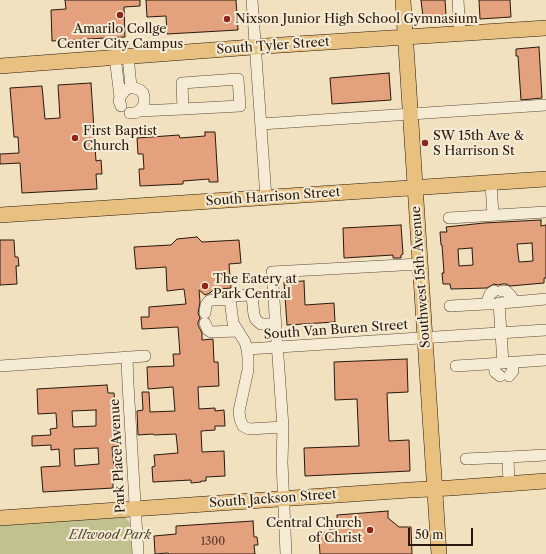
<!DOCTYPE html>
<style>
body{margin:0}
#map{position:relative;width:546px;height:554px;overflow:hidden;background:#f1e1bf;font-family:"Libre Caslon Text",serif}
canvas{display:block}
.scale{position:absolute;left:408px;top:528px;width:65px;height:18px;box-sizing:border-box;border:2px solid #2a180c;border-top:0;padding-left:5px;font-size:12px;line-height:14px;white-space:nowrap;color:#2a180c;-webkit-text-stroke:3px #f6ecd5;paint-order:stroke}
</style>
<div id="map">
<canvas width="546" height="554"></canvas>
<div class="scale">50 m</div>
</div>
<script>
const c = document.querySelector('canvas').getContext('2d');
c.lineJoin = 'round';
function fillPath(path, color) {
  c.fillStyle = color;
  c.fill(path, 'evenodd');
}
function shape(rows) {
  const path = new Path2D();
  for (const r of rows) {
    path.moveTo(r[0], r[1]);
    for (let i = 2; i < r.length; i += 2) path.lineTo(r[i], r[i + 1]);
  }
  return path;
}
function strokePath(path, color, width, dash) {
  c.strokeStyle = color;
  c.lineWidth = width;
  c.lineCap = dash ? 'butt' : 'round';
  c.setLineDash(dash || []);
  c.stroke(path);
}
function write(font, color, halo, rows, align = 'center') {
  c.font = font + ' "Libre Caslon Text",serif';
  c.lineWidth = 4;
  c.setLineDash([]);
  c.textBaseline = 'middle';
  c.strokeStyle = halo;
  c.fillStyle = color;
  for (const [text, x, y, turn = 0] of rows) {
    c.save();
    c.translate(x, y);
    c.rotate((+turn || 0) * Math.PI / 180);
    c.textAlign = isNaN(turn) ? turn : align;
    if (halo) c.strokeText(text, 0, 0);
    c.fillText(text, 0, 0);
    c.restore();
  }
}
const green = shape([
 [124,517,129,521,130,525,132,554,0,554,0,524]
]);
const building = shape([
 [65,0,140,0,140,6,124,7,125,37,52,41,51,10,66,9,65,0],
 [146,0,236,0,238,30,167,34,166,16,147,17,146,0],
 [421,0,445,0,446,15,423,17,421,0],
 [479,0,510,0,511,17,480,19,479,0],
 [539,47,542,98,521,100,518,56,516,56,516,49,539,47],
 [389,73,391,100,332,104,330,78,389,73],
 [91,83,96,161,101,160,102,174,96,174,97,189,22,193,20,163,0,164,0,154,19,153,18,137,14,137,10,88,42,86,45,119,60,118,58,85,91,83],
 [205,132,215,132,218,182,209,182,209,179,183,181,183,184,140,186,139,169,144,169,143,154,138,154,137,138,179,135,180,138,205,136,205,132],
 [541,220,541,226,546,225,546,278,544,278,544,283,510,286,506,284,502,284,498,285,494,284,487,288,451,289,450,284,443,284,442,273,444,273,442,245,441,245,440,232,447,232,446,227,484,223,541,220],
 [532,243,533,261,519,262,517,244,532,243],
 [472,248,473,265,459,266,458,249,472,248],
 [401,225,403,254,401,255,401,258,393,258,393,255,344,258,343,228,401,225],
 [197,237,202,242,239,240,241,263,229,264,231,288,219,289,217,291,214,289,210,293,205,295,199,290,200,302,198,313,200,318,198,322,198,325,202,333,202,340,213,339,214,362,218,362,219,386,198,387,199,409,215,408,215,411,224,410,225,426,215,426,215,430,201,431,202,452,224,451,225,476,206,477,206,481,201,481,201,482,191,483,191,480,153,482,152,467,155,466,154,455,178,453,176,434,154,435,153,434,138,435,137,411,143,410,142,392,149,392,150,412,175,411,173,387,148,389,147,367,174,366,173,354,180,354,178,327,142,329,141,317,149,317,149,307,186,304,184,289,167,291,166,267,136,269,134,247,171,245,177,239,197,237],
 [0,240,14,240,15,257,18,257,19,266,16,266,17,284,0,285,0,240],
 [304,281,305,305,334,303,335,322,287,325,284,282,304,281],
 [407,359,408,392,387,393,389,441,409,440,410,471,305,476,304,448,359,446,357,399,335,400,334,362,407,359],
 [107,385,108,393,114,393,115,404,112,404,113,425,118,425,119,446,112,447,114,467,117,467,118,478,113,478,113,488,43,492,41,467,60,466,59,449,51,450,51,445,32,446,32,436,51,435,50,429,57,428,56,413,38,414,37,389,107,385],
 [96,410,96,426,73,427,72,411,96,410],
 [98,448,99,464,75,466,74,449,98,448],
 [388,511,388,518,399,527,411,527,412,554,320,554,319,540,318,540,317,533,328,532,337,521,337,515,388,511],
 [253,521,254,537,257,537,258,545,254,545,255,554,169,554,168,553,155,554,154,536,176,534,176,526,253,521]
]);
const minor = shape([
 [252,0,266,198],
 [458,0,460,34],
 [128,56,131,87],
 [115,57,120,97],
 [121,106,119,101,120,97,125,90,132,87,140,90,143,93,144,97,144,105,139,111,135,113,130,113],
 [139,111,183,109,240,106,238,79,182,83,183,109],
 [261,124,546,105],
 [491,183,493,215],
 [449,218,546,212],
 [494,291,490,294,486,304,494,304],
 [502,291,506,291,511,296,514,302,499,303,503,363,546,360],
 [514,302,546,299],
 [450,306,486,304],
 [205,313,206,305,209,301,212,300,230,299],
 [205,323,208,330,211,332,237,331],
 [276,324,261,324,256,320,254,315,252,296,249,295,233,296,230,299,233,323,245,342,247,349,248,357,248,370,239,411,240,419,243,426,249,429,283,427],
 [247,349,546,330],
 [127,357,128,384,138,554],
 [494,364,495,372,500,376],
 [0,366,145,356],
 [456,366,503,363],
 [509,376,513,371,512,363],
 [508,457,546,455],
 [466,459,508,457,509,484],
 [286,554,282,462,283,427,272,272,420,264]
]);
const major = shape([
 [403,0,439,554],
 [0,66,266,46,546,28],
 [0,215,546,179],
 [0,518,410,490,450,488,546,481]
]);
const markers = [
 [120,15,4,"#8f2418"],
 [227,19,4,"#8f2418"],
 [75,138,4,"#8f2418"],
 [425,143,4,"#8f2418"],
 [205,286,4,"#8f2418"],
 [370,530,4,"#8f2418"]
];
const numberNames = [
 ["1300",213,542]
];
const poiNames = [
 ["Nixson Junior High School Gymnasium",235,19],
 ["Amarilo Collge",120,29,"center"],
 ["Center City Campus",120,44,"center"],
 ["First Baptist",83,131],
 ["Church",83,146],
 ["SW 15th Ave &",433,136],
 ["S Harrison St",433,151],
 ["The Eatery at",213,279],
 ["Park Central",213,294],
 ["Central Church",362,523,"right"],
 ["of Christ",362,538,"right"]
];
const streetNames = [
 ["South Tyler Street",273,46,-4],
 ["South Harrison Street",273,197,-4],
 ["Southwest 15th Avenue",421,277,-94],
 ["South Van Buren Street",336,330,-4],
 ["Park Place Avenue",118,456,-93],
 ["South Jackson Street",273,499,-4]
];
const parkNames = [
 ["Ellwood Park",110,535]
];
fillPath(green, '#c0c18e');
fillPath(building, '#e3a17e');
strokePath(building, '#2a180c', 1);
strokePath(minor, '#5c4a39', 12);
strokePath(major, '#2a180c', 16);
strokePath(minor, '#f6ecd5', 11);
strokePath(major, '#e8c080', 15);
for (const [x, y, r, color] of markers) {
  const dot = new Path2D();
  dot.arc(x, y, r, 0, 2 * Math.PI);
  c.fillStyle = color;
  c.fill(dot);
  strokePath(dot, '#f6ecd5', 1.5);
}
write('11px', '#583a28', null, numberNames);
write('13px', '#2a180c', '#f6ecd5', poiNames, 'left');
write('13px', '#2a180c', '#f6ecd5', streetNames);
write('italic 13px', '#574b33', '#f6ecd5', parkNames);
</script>
